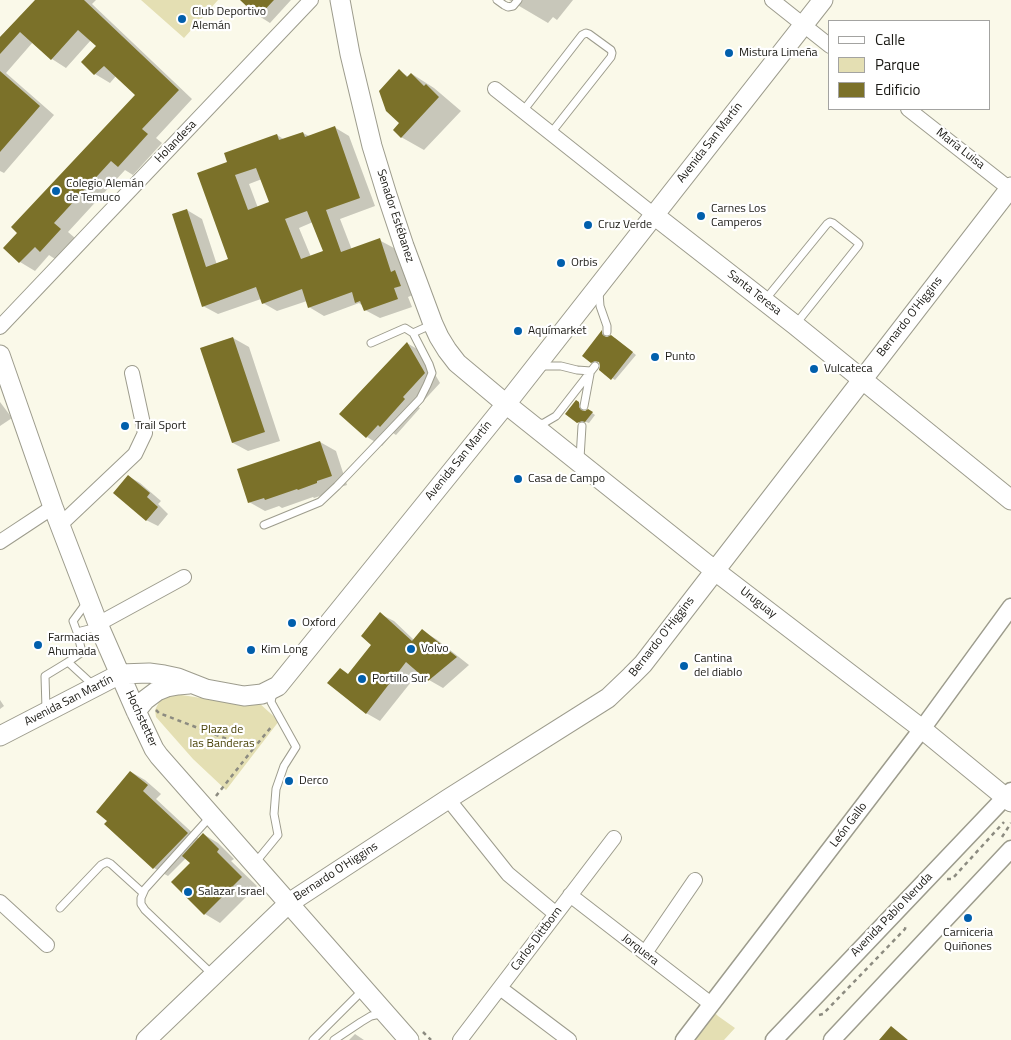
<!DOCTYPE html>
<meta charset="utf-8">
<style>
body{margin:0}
#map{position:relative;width:1011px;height:1040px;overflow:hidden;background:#faf9e9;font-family:"Titillium Web",sans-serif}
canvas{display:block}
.legend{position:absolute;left:828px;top:20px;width:162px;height:90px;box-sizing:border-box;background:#fff;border:1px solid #a3a3a1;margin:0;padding:6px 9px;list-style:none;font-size:15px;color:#1a1914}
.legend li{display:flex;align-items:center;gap:10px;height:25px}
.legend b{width:25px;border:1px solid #a3a3a1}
</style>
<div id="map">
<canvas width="1011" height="1040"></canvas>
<ul class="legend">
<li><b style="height:6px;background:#fff"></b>Calle</li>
<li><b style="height:14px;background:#e4dfb3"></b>Parque</li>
<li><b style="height:14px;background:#7b7129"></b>Edificio</li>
</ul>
</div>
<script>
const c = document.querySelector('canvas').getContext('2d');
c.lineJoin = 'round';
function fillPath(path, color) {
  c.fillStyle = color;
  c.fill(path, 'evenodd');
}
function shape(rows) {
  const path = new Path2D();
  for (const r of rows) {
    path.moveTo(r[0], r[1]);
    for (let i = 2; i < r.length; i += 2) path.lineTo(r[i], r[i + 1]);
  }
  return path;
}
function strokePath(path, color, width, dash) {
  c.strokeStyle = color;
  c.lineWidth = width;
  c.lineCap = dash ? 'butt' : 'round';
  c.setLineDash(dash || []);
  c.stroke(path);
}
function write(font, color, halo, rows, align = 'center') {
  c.font = font + ' "Titillium Web",sans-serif';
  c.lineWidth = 4.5;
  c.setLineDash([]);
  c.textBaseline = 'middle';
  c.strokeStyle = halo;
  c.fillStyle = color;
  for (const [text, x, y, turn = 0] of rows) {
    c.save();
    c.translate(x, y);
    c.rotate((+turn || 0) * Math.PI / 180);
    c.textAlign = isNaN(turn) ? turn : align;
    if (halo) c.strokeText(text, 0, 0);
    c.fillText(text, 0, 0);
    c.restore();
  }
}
const green = shape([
 [141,0,218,0,184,38],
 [175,694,234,703,259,703,279,721,226,790,193,759,156,717,155,710,159,702,165,697],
 [711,1009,718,1016,735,1028,724,1040,688,1040]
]);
const shadow = shape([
 [37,0,96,0,92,4,192,99,156,138,162,143,133,175,125,170,68,232,75,238,55,259,49,255,35,271,20,262,5,248,136,95,116,76,110,83,95,74,82,62,97,46,91,40,66,68,52,59,33,42,6,73,54,115,4,173,0,171,0,37],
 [249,0,291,0,270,23,259,16,245,4],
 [509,0,573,0,557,20,553,17,548,23],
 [399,71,409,77,412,74,434,88,461,111,424,150,401,137],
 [334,127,349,136,375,206,340,219,352,250,379,240,394,248,405,277,410,280,415,294,408,297,412,307,380,318,365,310,363,306,359,303,324,316,309,307,307,301,277,311,263,303,261,299,218,314,203,306,187,210,202,219,217,265,230,260,229,163,277,135,285,140,303,133,309,136],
 [262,179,270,203,258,208,249,184],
 [313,222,324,251,311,257,299,228],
 [602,332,605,334,605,337,615,338,636,355,615,380,612,378,600,362,595,364,591,362],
 [233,338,249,347,280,441,248,451,233,443],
 [407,343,422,352,440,383,418,407,420,408,396,435,393,433,382,446,367,437],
 [576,401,582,405,582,410,583,412,588,410,595,415,589,423,586,422,582,424,578,422],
 [0,402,12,418,0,426],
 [320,442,336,451,347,485,331,490,332,492,314,498,313,497,282,508,279,506,265,511,249,502],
 [128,476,140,483,161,501,158,504,168,514,158,526,146,520],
 [380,614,394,621,414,640,422,631,436,639,469,665,443,688,429,680,419,672,380,721,366,713,349,675,373,645],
 [0,700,4,706,0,709],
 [131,772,145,780,161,794,156,799,199,839,203,834,218,843,234,859,231,861,257,886,220,923,205,914,191,863,186,858,168,876,154,868],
 [355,1034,364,1040,349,1040]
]);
const building = shape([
 [35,0,84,0,179,90,142,129,148,134,118,167,111,161,54,223,61,229,40,252,35,247,19,263,3,248,17,233,11,227,135,95,104,66,94,75,81,62,96,46,78,30,51,60,20,32,0,54,0,37],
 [240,0,274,0,258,17],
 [399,69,407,77,411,73,424,86,426,84,439,97,401,138,393,130,399,123,386,111,379,91],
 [0,71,40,106,0,152],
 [335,126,360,198,326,210,341,252,380,238,391,272,395,270,401,286,394,288,398,299,364,311,360,301,355,303,352,292,308,308,302,289,262,304,256,287,202,307,172,214,187,209,206,267,228,259,197,173,227,162,224,153,277,134,279,140,303,132,305,137],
 [256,168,269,202,248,210,235,175],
 [307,211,323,251,301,259,285,219],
 [602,330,602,334,604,336,607,337,611,335,633,352,611,380,599,370,600,366,599,362,595,361,591,363,582,356],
 [233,337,265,432,232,443,200,348],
 [407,342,425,373,403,397,405,399,380,427,378,425,366,438,339,414],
 [576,400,579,402,579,407,581,410,585,411,588,409,593,412,585,422,582,421,577,423,565,414],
 [320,441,332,476,317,481,317,483,298,490,297,489,265,500,264,498,248,503,237,469],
 [128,475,150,493,147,497,158,507,146,521,113,493],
 [380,612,412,641,422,629,457,657,428,681,406,662,366,714,327,683,340,668,348,674,371,645,361,636],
 [130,771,148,785,143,791,188,833,153,869,104,824,107,821,96,812],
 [203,833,219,849,217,852,242,877,204,915,171,882,190,863,182,856],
 [891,1026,908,1040,879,1040]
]);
const path = shape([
 [156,710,159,713,253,749,272,726],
 [216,796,253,749],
 [1002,837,1011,823],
 [947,879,952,879,1004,822],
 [819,1015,823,1014,905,929,906,924],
 [423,1032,431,1040]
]);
const service = shape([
 [497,0,504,5,508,7,513,6,518,0],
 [523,111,582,35,586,33,589,34,611,50,612,53,611,57,551,133],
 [599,292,600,306,607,326,607,332],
 [765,300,827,224,830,222,833,223,857,242,859,244,858,246,795,325],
 [371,343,405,328,413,333,433,324],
 [539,366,561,366,577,370,591,371],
 [584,406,590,374],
 [536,424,544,423,556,416,595,366],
 [580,458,582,426],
 [264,525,320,502,337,486,420,399,427,385,432,373,429,364,413,333],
 [77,632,93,628,99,628],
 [68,662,93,685],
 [46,709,45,676,68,662,82,652,77,632,73,621,87,602],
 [210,817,145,889,141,898,141,904,145,910,213,975],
 [255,863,278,835,274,814,276,789,284,766,296,747,271,702,273,692],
 [60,908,101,865,107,862,111,864,143,893],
 [313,1040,364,989],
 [334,1040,361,1022,371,1016,384,1013]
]);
const minor = shape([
 [772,0,830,46],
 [495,89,654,215],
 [908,109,1011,190],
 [0,327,311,0],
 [60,525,135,454,145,433,132,373],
 [0,542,53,507],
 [98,624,184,577],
 [448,799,508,874,556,914],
 [570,895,711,1004],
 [0,902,47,945],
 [645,953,695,880],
 [500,988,569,1040],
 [460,1040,614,838]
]);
const tertiary = shape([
 [684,1040,922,729,1011,607],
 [774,1040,1011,791],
 [832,1040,1011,849]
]);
const secondary = shape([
 [340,0,350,54,372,146,387,195,404,246,433,324,439,337,447,350,457,363,506,404,714,570,922,729,1011,802],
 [654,215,795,325,1011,500],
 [0,355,53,507,98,624,136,711,154,749,159,756,409,1040],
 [136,711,145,700,157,691,167,687,178,685,189,684],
 [0,736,120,674,149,673,164,675,178,678,206,689,244,696,262,694,278,686,506,404,823,0],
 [146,1040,289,903,448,799,608,698,631,676,643,664,1011,187]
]);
const markers = [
 [182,19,5,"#015fac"],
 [729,53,5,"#015fac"],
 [56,191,5,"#015fac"],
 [701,216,5,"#015fac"],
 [588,225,5,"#015fac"],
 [561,263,5,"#015fac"],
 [518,331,5,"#015fac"],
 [655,357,5,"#015fac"],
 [814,369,5,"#015fac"],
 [125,426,5,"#015fac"],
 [518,479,5,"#015fac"],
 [292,623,5,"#015fac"],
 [38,645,5,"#015fac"],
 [411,649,5,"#015fac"],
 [251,650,5,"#015fac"],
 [684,666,5,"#015fac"],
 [362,679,5,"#015fac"],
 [289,781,5,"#015fac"],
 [188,892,5,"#015fac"],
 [968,918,5,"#015fac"]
];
const poiNames = [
 ["Club Deportivo",192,12],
 ["Alemán",192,26],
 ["Mistura Limeña",739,53],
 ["Colegio Alemán",66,184],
 ["de Temuco",66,198],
 ["Carnes Los",711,209],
 ["Camperos",711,223],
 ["Cruz Verde",598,225],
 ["Orbis",571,263],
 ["Aquímarket",528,331],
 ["Punto",665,357],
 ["Vulcateca",824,369],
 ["Trail Sport",135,426],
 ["Casa de Campo",528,479],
 ["Oxford",302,623],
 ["Farmacias",48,638],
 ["Ahumada",48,652],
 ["Volvo",421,649],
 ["Kim Long",261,650],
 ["Cantina",694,659],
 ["del diablo",694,673],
 ["Portillo Sur",372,679],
 ["Derco",299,781],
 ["Salazar Israel",198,892],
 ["Carniceria",968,933,"center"],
 ["Quiñones",968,947,"center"]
];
const streetNames = [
 ["Holandesa",176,142,-46],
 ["Avenida San Martín",710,143,-52],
 ["María Luisa",960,149,38],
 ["Senador Estébanez",395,216,72],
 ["Santa Teresa",754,293,38],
 ["Bernardo O'Higgins",910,317,-52],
 ["Avenida San Martín",459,461,-51],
 ["Uruguay",758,603,38],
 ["Bernardo O'Higgins",662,637,-52],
 ["Avenida San Martín",69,701,-27],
 ["Hochstetter",141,719,65],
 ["León Gallo",849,825,-53],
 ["Bernardo O'Higgins",336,872,-33],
 ["Avenida Pablo Neruda",892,915,-46],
 ["Carlos Dittborn",537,939,-53],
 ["Jorquera",640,950,38]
];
const parkNames = [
 ["Plaza de",222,730],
 ["las Banderas",222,744]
];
fillPath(green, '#e4dfb3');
fillPath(shadow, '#0003');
fillPath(building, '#7b7129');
strokePath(service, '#9d9c8d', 9);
strokePath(minor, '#9d9c8d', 16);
strokePath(tertiary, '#9d9c8d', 19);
strokePath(secondary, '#9d9c8d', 21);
strokePath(path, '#8c8b80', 2.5, [4, 4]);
strokePath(service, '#fff', 7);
strokePath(minor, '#fff', 14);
strokePath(tertiary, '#fff', 16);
strokePath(secondary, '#fff', 19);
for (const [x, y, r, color] of markers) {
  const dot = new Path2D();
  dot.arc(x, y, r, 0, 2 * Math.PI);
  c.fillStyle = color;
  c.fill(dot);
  strokePath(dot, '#fff', 2);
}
write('12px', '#1a1914', '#fff', poiNames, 'left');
write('12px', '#1a1914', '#fff', streetNames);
write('12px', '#494207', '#fff', parkNames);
</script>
